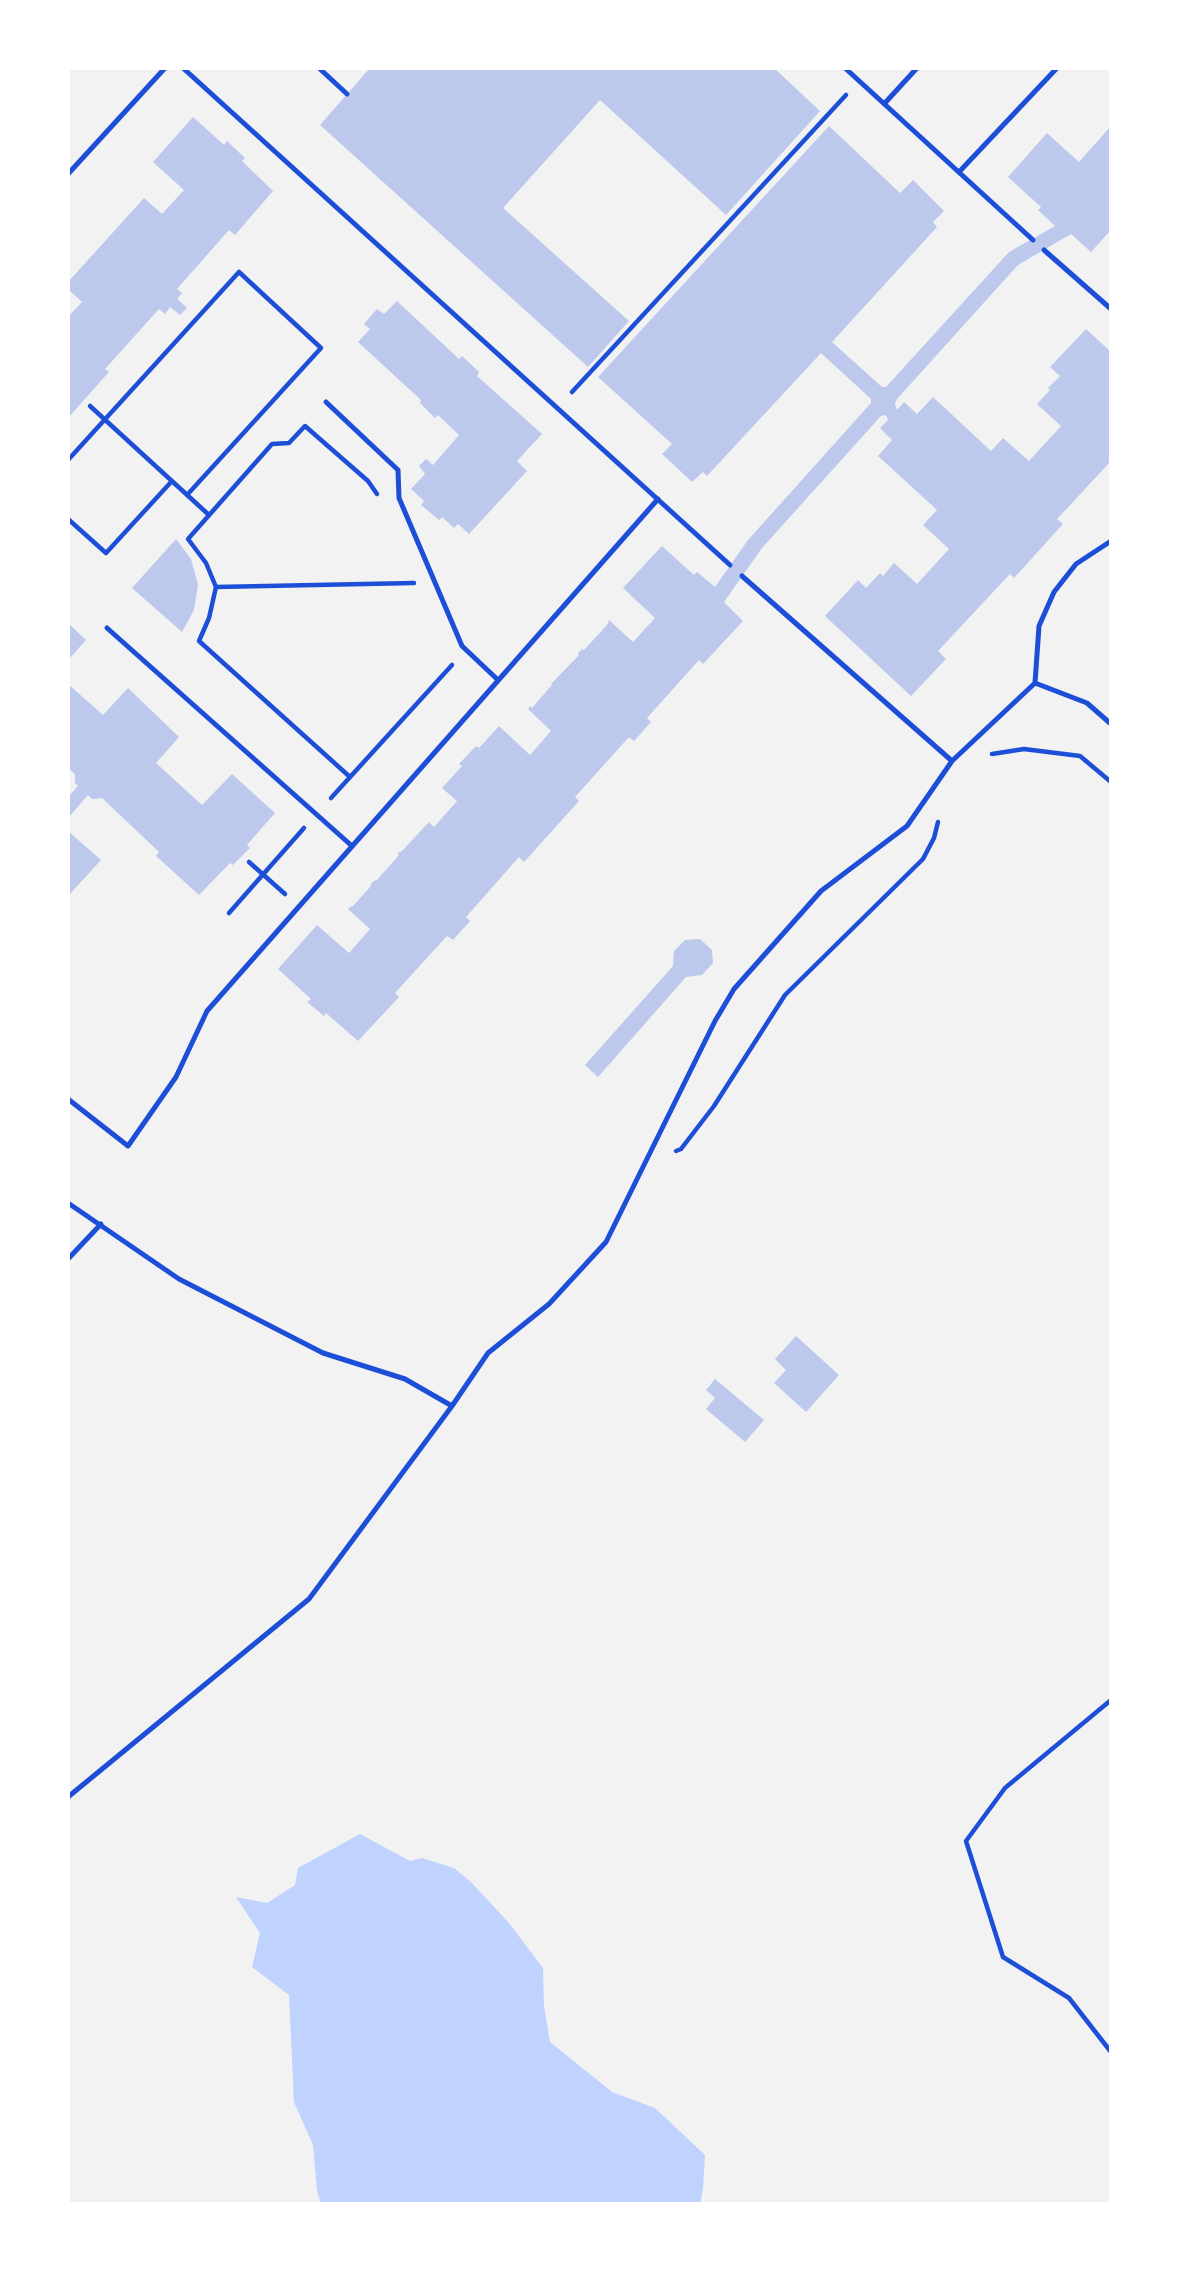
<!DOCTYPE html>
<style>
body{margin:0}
#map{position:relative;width:1179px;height:2272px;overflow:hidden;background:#f2f2f2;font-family:Merriweather,serif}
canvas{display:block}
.frame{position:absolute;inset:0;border:70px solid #fff;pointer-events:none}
</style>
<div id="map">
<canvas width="1179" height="2272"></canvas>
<div class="frame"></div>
</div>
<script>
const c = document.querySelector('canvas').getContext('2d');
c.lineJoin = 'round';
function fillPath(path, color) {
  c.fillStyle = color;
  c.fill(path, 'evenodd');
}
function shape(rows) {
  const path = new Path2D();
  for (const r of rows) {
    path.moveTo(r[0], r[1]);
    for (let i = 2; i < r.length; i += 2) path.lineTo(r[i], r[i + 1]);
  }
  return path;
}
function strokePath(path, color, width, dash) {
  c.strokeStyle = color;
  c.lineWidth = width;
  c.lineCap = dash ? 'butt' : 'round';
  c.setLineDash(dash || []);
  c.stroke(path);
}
const water = shape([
 [360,1834,410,1861,422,1858,454,1868,470,1881,509,1923,543,1968,544,2006,550,2042,612,2092,655,2108,705,2155,703,2189,700,2204,321,2204,317,2190,313,2145,294,2102,289,1995,252,1967,260,1933,236,1897,267,1903,295,1885,298,1868]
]);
const building = shape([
 [370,68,774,68,820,111,726,215,600,100,503,208,629,321,588,367,320,125],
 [193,117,224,145,227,141,245,158,242,161,273,191,235,235,229,230,177,289,182,293,177,299,187,308,180,315,170,307,165,314,159,309,105,369,109,372,68,418,68,317,82,302,68,289,68,282,144,198,162,214,184,190,153,162],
 [829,126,900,193,913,180,944,211,933,222,937,227,832,342,882,387,886,387,1009,252,1055,226,1038,210,1041,207,1008,177,1047,133,1079,162,1111,126,1111,230,1091,252,1071,234,1018,265,897,399,895,404,897,410,904,402,917,414,933,397,991,451,1003,438,1029,461,1061,426,1037,404,1050,390,1048,388,1060,376,1050,367,1086,329,1111,352,1111,461,1057,519,1063,524,1014,578,1010,574,938,651,946,659,911,696,825,616,858,580,866,588,880,573,883,576,894,563,917,584,949,549,923,525,937,510,878,456,892,440,880,428,888,420,886,415,881,416,762,548,724,602,743,621,703,664,699,660,647,718,651,722,634,741,629,737,575,797,579,801,524,862,519,857,466,917,470,921,453,940,447,936,395,993,399,997,358,1041,326,1013,324,1016,307,1002,311,999,278,969,317,925,349,953,370,929,348,909,351,906,352,907,371,886,370,885,375,880,376,881,399,855,397,853,402,851,429,822,434,827,457,801,442,788,462,766,459,764,476,746,479,748,499,726,530,755,551,731,528,709,530,706,532,708,552,685,551,684,579,655,578,653,582,649,584,650,607,625,609,620,633,642,655,618,623,588,662,546,694,575,697,572,715,587,748,540,871,403,871,399,821,353,707,476,703,472,692,482,662,454,672,444,598,377],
 [397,301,459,359,462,356,479,372,477,376,542,434,517,461,527,471,469,534,458,524,454,528,442,517,439,520,421,505,424,501,411,489,425,474,419,466,426,459,433,465,459,435,438,415,435,418,420,403,421,400,358,342,370,329,364,324,377,309,384,314],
 [176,539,191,559,198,585,194,610,182,632,132,588],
 [68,623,86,640,68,660],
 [68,684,103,715,128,688,179,737,156,763,202,805,232,774,275,813,247,845,250,848,233,865,230,863,199,895,156,856,159,852,102,798,92,799,88,795,68,818,68,797,78,786,75,783,75,774,68,768],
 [68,831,101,860,68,896],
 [700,939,712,950,713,963,702,975,686,977,598,1077,585,1065,673,966,674,951,685,940],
 [796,1336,839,1375,806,1412,774,1383,786,1370,775,1359],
 [715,1379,764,1420,745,1442,706,1409,715,1398,706,1390]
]);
const path = shape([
 [572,392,846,95],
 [90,406,209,515],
 [68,460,239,272,321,348,187,495],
 [68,519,106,553,172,481],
 [216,587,414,583],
 [992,754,1024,749,1080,756,1111,782],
 [350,777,199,641,209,618,216,587,206,563,188,539,272,444,289,443,305,426,368,481,377,494],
 [331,798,452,665],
 [249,862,285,894],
 [229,913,304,828],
 [676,1151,681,1149,714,1106,785,995,923,859,934,838,938,822],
 [1111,1700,1005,1788,966,1841,1003,1957,1069,1998,1111,2052]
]);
const service = shape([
 [183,68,730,565],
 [319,68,347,94],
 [845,68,1033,240],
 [884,104,917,68],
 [959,172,1057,68],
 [68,174,165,68],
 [1044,250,1111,309],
 [326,402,398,470,399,498,462,646,498,680],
 [742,576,952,761,1035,683,1039,626,1054,592,1076,564,1111,541],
 [107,628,352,846],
 [1035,683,1087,703,1111,724],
 [68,1099,128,1146,176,1077,207,1011,658,499],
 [68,1203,179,1279,323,1353,405,1379,452,1406],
 [68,1259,101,1224],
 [68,1797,309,1599,452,1406,488,1353,549,1304,606,1242,715,1021,734,989,821,891,907,826,952,761]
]);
fillPath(water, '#bfd3fe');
fillPath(building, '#bdc9ec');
strokePath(path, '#1d4ed8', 4.5);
strokePath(service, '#1d4ed8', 5);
</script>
